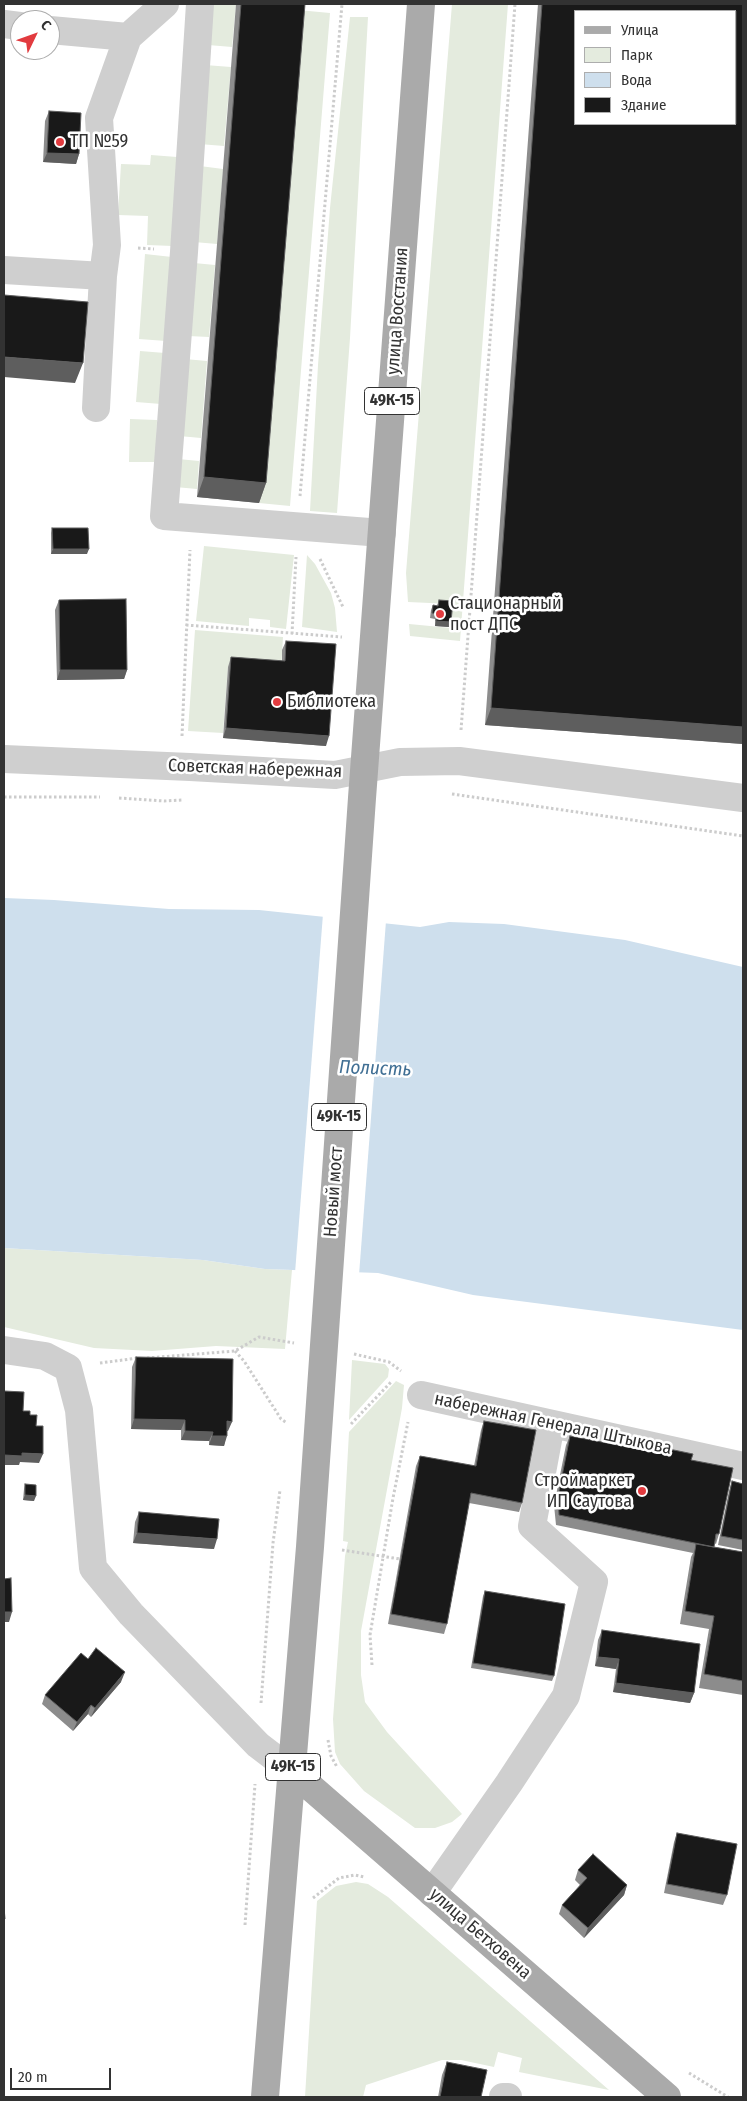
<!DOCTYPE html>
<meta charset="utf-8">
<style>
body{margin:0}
#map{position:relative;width:747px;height:2101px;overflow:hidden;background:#fff;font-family:"Fira Sans Condensed",sans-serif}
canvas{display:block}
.frame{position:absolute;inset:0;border:5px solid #323232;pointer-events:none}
.legend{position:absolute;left:574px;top:10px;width:162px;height:115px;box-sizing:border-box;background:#fff;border:1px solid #adadad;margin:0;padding:6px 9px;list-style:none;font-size:15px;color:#323232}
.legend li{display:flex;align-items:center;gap:10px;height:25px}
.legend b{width:25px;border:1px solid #adadad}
.north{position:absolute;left:10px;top:10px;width:50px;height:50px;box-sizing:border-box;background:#fff;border:1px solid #adadad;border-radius:50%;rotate:48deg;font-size:14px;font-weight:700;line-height:20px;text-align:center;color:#323232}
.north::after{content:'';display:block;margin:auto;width:18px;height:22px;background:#e23b3f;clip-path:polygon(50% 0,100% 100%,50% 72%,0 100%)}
.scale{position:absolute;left:10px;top:2068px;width:101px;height:22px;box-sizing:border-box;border:2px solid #323232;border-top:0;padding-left:6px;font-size:15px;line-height:18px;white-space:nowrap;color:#323232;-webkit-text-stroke:4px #fff;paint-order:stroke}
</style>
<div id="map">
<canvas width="747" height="2101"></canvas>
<div class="frame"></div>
<ul class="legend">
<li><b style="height:6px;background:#aaa"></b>Улица</li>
<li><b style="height:14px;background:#e4ebde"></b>Парк</li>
<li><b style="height:14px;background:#cedfed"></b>Вода</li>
<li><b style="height:14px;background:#191919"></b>Здание</li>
</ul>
<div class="north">С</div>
<div class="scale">20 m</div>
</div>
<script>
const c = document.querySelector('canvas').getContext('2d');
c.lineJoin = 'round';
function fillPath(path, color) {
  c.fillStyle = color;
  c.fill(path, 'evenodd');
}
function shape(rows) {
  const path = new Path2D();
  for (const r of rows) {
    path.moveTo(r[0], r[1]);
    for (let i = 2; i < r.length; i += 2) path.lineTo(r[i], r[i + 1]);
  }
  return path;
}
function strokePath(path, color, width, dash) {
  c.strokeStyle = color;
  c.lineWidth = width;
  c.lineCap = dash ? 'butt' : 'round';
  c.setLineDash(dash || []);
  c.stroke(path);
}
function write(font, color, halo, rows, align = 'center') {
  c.font = font + ' "Fira Sans Condensed",sans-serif';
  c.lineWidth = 5;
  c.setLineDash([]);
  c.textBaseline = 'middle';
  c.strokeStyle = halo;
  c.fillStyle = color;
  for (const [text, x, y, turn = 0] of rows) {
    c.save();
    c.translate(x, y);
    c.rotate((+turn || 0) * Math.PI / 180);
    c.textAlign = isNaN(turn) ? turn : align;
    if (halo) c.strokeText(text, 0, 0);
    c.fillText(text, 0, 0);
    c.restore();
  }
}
const green = shape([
 [211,4,236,4,232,47,208,45],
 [452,4,508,4,460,641,410,636,409,624,451,628,452,604,408,602,406,573],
 [298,10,330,13,290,506,259,503],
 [350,17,368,17,350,338,337,513,310,511,318,365,330,208],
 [205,65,231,67,224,146,199,144],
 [151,155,177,157,173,246,147,245,148,216,118,215,121,164,150,165],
 [200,166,223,169,217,244,194,242],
 [145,254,172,257,166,341,139,339],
 [194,263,215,265,209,337,188,336],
 [140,351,165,353,161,404,136,402],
 [185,359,207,361,201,438,179,436],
 [130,419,157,420,156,462,129,462],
 [178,459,199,461,197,489,175,487],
 [204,546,294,555,286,629,270,627,270,620,249,618,249,626,196,621],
 [307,555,315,564,331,593,335,608,337,632,302,627],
 [195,630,283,637,281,671,228,667,223,733,188,731],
 [4,1248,203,1260,265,1269,292,1270,285,1349,216,1346,152,1351,94,1348,4,1327],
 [352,1360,385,1364,389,1369,388,1377,349,1420],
 [396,1381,404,1385,402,1408,361,1631,361,1675,365,1702,387,1732,462,1814,452,1822,435,1828,415,1828,364,1791,340,1764,335,1752,333,1719,345,1556,348,1542,343,1541,349,1432],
 [356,1882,368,1884,388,1897,609,2090,519,2072,522,2058,498,2052,494,2067,461,2060,442,2060,366,2085,363,2097,305,2097,317,1901,336,1886]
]);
const water = shape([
 [4,898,54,900,169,909,259,910,420,927,449,922,504,924,625,940,743,967,743,1330,473,1295,378,1273,265,1269,203,1260,4,1248]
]);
const pier = shape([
 [323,914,386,921,359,1275,295,1273]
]);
const path = shape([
 [138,248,154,249],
 [300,496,342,4],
 [320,559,343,607],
 [186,625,342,637],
 [292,634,296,557],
 [461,730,515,4],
 [182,736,190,550],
 [452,794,743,836],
 [4,797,100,797],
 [119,798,164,801,183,800],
 [235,1351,244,1361,281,1419,287,1423],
 [354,1354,389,1362,401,1371],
 [147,1358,235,1351,259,1337,294,1343],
 [100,1363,138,1358],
 [351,1424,392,1381],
 [342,1550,400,1559],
 [372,1665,370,1635,393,1498,408,1422],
 [261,1703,273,1543,280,1490],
 [328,1740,331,1756,337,1767],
 [313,1898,339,1878,355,1875,364,1877],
 [245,1925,255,1784],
 [689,2073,728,2097]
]);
const minor = shape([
 [200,4,184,252,164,516,382,533],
 [4,24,20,26],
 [50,30,128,37],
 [4,270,103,276],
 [96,408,103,276,107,245,99,118,128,37,165,4],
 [4,759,190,767,335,775,400,762,459,761,743,798],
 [4,1350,45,1356,68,1368,79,1410,93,1568,131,1614,258,1745,292,1771],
 [421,1395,743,1466],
 [432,1893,509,1783,566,1696,594,1582,532,1526,551,1424],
 [503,2097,508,2097]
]);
const major = shape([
 [292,1771,667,2097],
 [265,2097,310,1547,362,798,421,4]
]);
const wall = shape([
 [236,4,305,4,266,483,259,503,197,497],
 [538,4,743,4,743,744,485,725],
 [49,111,79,154,76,164,43,162,45,121],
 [52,528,87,554,51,554,51,533],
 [59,600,127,670,124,679,57,680,55,610],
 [439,600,451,622,449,627,435,626,435,619,430,618,431,610,433,605,437,606],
 [286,641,326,746,223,738,228,667,231,657,282,661,282,650],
 [136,1357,228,1431,227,1431,224,1446,209,1445,209,1441,181,1440,181,1430,131,1429,132,1367],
 [484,1421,522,1503,519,1512,469,1503,447,1624,444,1634,388,1624,416,1466,420,1456,474,1466,481,1430],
 [570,1436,643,1450,645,1444,691,1460,719,1534,716,1544,714,1543,714,1547,743,1552,743,1695,699,1688,709,1629,680,1624,691,1557,693,1553,556,1525,554,1505,566,1445],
 [732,1481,743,1484,743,1550,718,1545,729,1491],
 [25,1484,34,1501,23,1500,24,1489],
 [139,1512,214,1549,133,1543,135,1522],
 [485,1591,554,1676,552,1681,471,1668,483,1596],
 [602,1630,694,1693,690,1703,613,1692,616,1669,595,1666,598,1640],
 [88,1659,121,1682,91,1717,88,1714,73,1731,42,1704,45,1695],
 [677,1833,727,1895,723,1905,664,1893,674,1842],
 [578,1870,627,1885,624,1895,584,1938,559,1914,562,1905,580,1885,575,1880],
 [447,2062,481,2097,438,2097,442,2075]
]);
const shadedWall = shape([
 [47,153,79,154,76,164,43,162],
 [4,357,83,363,75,383,4,377],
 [204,477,266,483,259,503,197,497],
 [53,549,89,549,87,554,51,554],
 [436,621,451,622,449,627,435,626],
 [60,670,127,670,124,679,57,680],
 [491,708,743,727,743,744,485,725],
 [226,728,329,736,326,746,223,738],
 [134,1419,185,1420,181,1430,131,1429],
 [227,1421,232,1422,228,1431,224,1431],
 [185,1431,213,1432,209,1441,181,1440],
 [212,1436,227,1436,224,1446,209,1445],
 [22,1453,43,1454,39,1463,20,1462,19,1465,4,1465,4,1455],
 [25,1495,36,1496,34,1501,23,1500],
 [137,1533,217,1539,214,1549,133,1543],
 [4,1612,12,1612,9,1622,4,1622],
 [598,1657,619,1659,616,1669,595,1666],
 [125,1672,121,1682,91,1717,95,1708],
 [616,1683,694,1693,690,1703,613,1692],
 [91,1705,88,1714,73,1731,77,1722],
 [627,1885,624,1895,584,1938,588,1928]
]);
const building = shape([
 [241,4,305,4,266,483,204,477,241,4],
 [542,4,743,4,743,727,491,708,542,4],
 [576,11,736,11,736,124,576,124,576,11],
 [49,111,81,113,79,154,47,153,49,111],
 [4,295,88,302,83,363,4,357,4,295],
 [52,528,88,528,89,549,53,549,52,528],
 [126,599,127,670,60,670,59,600,126,599],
 [439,600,453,601,451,622,436,621,437,614,432,613,433,605,438,606,439,600],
 [286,641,336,644,329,736,226,728,231,657,285,661,286,641],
 [136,1357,233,1359,232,1422,227,1421,227,1436,212,1436,213,1432,185,1431,185,1420,134,1419,136,1357],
 [4,1391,24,1392,23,1411,30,1411,30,1415,37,1415,36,1426,43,1426,43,1454,22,1453,22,1456,4,1455,4,1391],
 [484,1421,536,1430,522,1503,471,1493,447,1624,391,1614,420,1456,476,1466,484,1421],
 [570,1436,644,1450,645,1444,693,1454,691,1460,733,1468,719,1534,716,1534,714,1547,559,1515,558,1496,570,1436],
 [732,1481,743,1484,743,1540,721,1536,732,1481],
 [25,1484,36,1485,36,1496,25,1495,25,1484],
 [139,1512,219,1519,217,1539,137,1533,139,1512],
 [696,1544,743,1552,743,1681,704,1674,714,1616,685,1611,696,1544],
 [11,1578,12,1612,4,1612,4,1579,11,1578],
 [485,1591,565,1604,554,1676,473,1663,485,1591],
 [602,1630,700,1644,694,1693,616,1683,619,1659,598,1657,602,1630],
 [96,1648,125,1672,95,1708,91,1705,77,1722,45,1695,81,1653,88,1659,96,1648],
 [677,1833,737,1844,727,1895,667,1884,677,1833],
 [593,1854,627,1885,588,1928,562,1905,587,1878,578,1870,593,1854],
 [4,1907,5,1919,4,1919,4,1907],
 [447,2062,487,2070,481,2097,440,2097,447,2062]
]);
const markers = [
 [60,142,5,"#e23b3f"],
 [440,614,5,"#e23b3f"],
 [277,702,5,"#e23b3f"],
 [642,1491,5,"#e23b3f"]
];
const shields = [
 [392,401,55],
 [339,1117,55],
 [293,1767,55]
];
const shieldNames = [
 ["49К-15",392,401],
 ["49К-15",339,1117],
 ["49К-15",293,1767]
];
const poiNames = [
 ["ТП №59",70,142],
 ["Стационарный",450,604],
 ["пост ДПС",450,625],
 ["Библиотека",287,702],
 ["Строймаркет",632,1481,"right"],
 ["ИП Саутова",632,1502,"right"]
];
const streetNames = [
 ["улица Восстания",398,311,-86],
 ["Советская набережная",255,769,2],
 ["Новый мост",334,1192,-86],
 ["набережная Генерала Штыкова",553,1424,12],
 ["улица Бетховена",480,1934,41]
];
const waterNames = [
 ["Полисть",375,1069,2]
];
fillPath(green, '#e4ebde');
fillPath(water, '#cedfed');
fillPath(pier, '#fff');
strokePath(path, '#ccc', 3, [2.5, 2.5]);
strokePath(minor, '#cfcfcf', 28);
strokePath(major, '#aaa', 28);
fillPath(wall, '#8c8c8c');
fillPath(shadedWall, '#5e5e5e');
fillPath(building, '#191919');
strokePath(building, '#5e5e5e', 1);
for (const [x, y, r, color] of markers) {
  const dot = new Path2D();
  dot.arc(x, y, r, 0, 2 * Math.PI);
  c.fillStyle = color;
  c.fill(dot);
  strokePath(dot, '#fff', 2);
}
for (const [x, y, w] of shields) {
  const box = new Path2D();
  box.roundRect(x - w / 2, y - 13.5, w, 27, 4);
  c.fillStyle = '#fff';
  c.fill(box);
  strokePath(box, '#323232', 1);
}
write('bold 16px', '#323232', null, shieldNames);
write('18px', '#323232', '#fff', poiNames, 'left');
write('18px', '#323232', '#fff', streetNames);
write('italic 19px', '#406f94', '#fff', waterNames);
</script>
